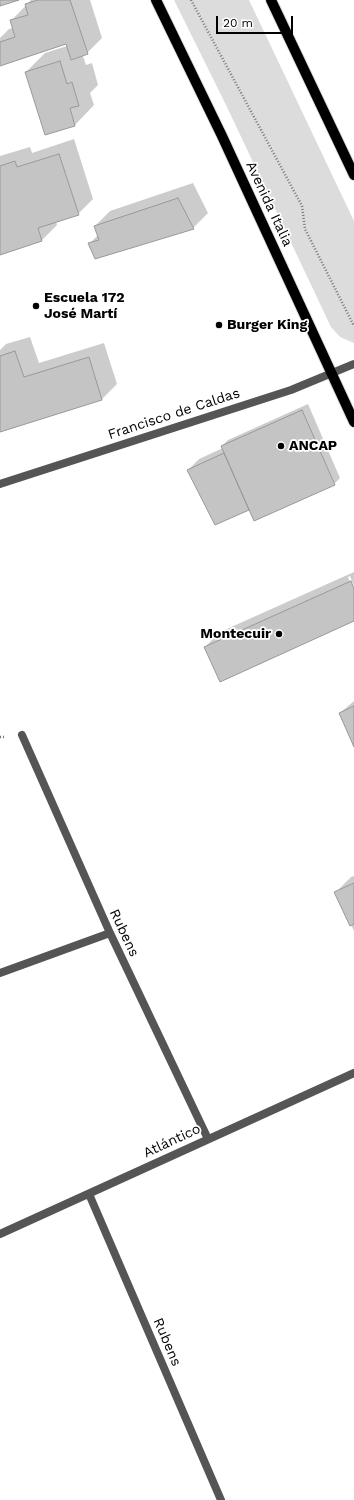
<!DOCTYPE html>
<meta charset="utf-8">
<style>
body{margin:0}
#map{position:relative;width:354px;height:1500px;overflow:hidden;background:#fff;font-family:"Work Sans",sans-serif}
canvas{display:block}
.scale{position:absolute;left:216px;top:16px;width:77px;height:18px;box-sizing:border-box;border:2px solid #000;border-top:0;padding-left:5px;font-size:12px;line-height:14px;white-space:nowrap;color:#000;-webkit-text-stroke:3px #fff;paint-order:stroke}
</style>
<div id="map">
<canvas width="354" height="1500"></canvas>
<div class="scale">20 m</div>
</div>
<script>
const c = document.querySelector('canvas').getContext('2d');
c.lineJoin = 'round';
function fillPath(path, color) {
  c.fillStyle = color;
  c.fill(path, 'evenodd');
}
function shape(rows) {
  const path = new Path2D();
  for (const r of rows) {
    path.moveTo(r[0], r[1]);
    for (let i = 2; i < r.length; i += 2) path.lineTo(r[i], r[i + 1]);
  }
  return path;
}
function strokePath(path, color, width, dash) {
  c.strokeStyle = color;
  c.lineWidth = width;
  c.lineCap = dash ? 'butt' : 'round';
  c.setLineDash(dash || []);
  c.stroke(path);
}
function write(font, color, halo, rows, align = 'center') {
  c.font = font + ' "Work Sans",sans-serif';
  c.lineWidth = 3.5;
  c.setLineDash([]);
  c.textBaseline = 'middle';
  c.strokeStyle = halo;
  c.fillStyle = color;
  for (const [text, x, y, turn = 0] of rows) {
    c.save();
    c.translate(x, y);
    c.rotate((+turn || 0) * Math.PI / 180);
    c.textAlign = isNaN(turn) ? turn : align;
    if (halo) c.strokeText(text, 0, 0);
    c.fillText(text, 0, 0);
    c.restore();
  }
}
const green = shape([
 [174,0,249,0,354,221,354,343,340,337,331,327,226,105]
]);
const shadow = shape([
 [31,0,90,0,102,38,87,53,83,56,86,65,92,63,98,85,90,93,94,105,75,125,45,134,26,72,45,53,67,46,66,43,0,62,0,38,9,29,13,28,11,21],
 [74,139,93,199,78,214,56,221,57,225,42,240,0,254,0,156,30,147,32,153],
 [193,183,208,213,193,228,89,244,98,235,95,226,110,211],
 [30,337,39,363,104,343,117,384,102,399,0,431,0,350,6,344],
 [308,404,340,478,334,484,248,509,188,470,199,459,223,448,222,446,228,440],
 [354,572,354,586,350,576,348,577,354,591,354,620,205,647,220,632],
 [354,701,354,745,340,713],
 [354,876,354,931,336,892,351,877]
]);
const building = shape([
 [0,0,19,0,0,6,0,0],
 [38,0,70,0,88,54,71,60,66,44,0,66,0,42,15,37,10,20,28,15,25,4,38,0],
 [60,61,67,84,72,82,79,106,70,108,75,126,45,135,25,72,60,61],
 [59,154,79,215,38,228,42,241,0,255,0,166,15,161,17,167,59,154],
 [178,198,194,229,95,259,88,243,99,240,94,226,178,198],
 [15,351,24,377,89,357,102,400,0,432,0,356,15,351],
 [302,410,335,485,254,521,221,446,302,410],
 [224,453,249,510,215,525,187,470,224,453],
 [351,581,354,589,354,621,220,682,204,647,351,581],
 [354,706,354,747,339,713,354,706],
 [354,883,354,924,350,926,334,892,354,883]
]);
const path = shape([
 [191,0,302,206,305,229,354,326],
 [0,737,6,737]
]);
const minor = shape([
 [0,484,291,390,354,364],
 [22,735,110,933,208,1139],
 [0,973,110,933],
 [89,1194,221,1500],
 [0,1234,354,1073]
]);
const primary = shape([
 [156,0,222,136,354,422],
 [271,0,354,175]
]);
const markers = [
 [36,306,4,"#000"],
 [219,325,4,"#000"],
 [281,446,4,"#000"],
 [279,634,4,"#000"]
];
const streetNames = [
 ["Avenida Italia",269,204,65],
 ["Francisco de Caldas",174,414,-18],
 ["Rubens",124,933,65],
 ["Atlántico",172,1141,-25],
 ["Rubens",167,1342,67]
];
const poiNames = [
 ["Escuela 172",44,298],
 ["José Martí",44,314],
 ["Burger King",227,325],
 ["ANCAP",289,446],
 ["Montecuir",271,634,"right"]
];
fillPath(green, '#dcdcdc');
fillPath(shadow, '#0003');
fillPath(building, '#c4c4c4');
strokePath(building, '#999', 1);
strokePath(primary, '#dbdbdb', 12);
strokePath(path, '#777', 2.5, [1, 2]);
strokePath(minor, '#555', 8);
strokePath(primary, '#000', 10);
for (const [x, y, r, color] of markers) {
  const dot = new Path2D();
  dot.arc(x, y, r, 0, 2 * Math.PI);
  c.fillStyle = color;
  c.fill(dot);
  strokePath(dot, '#fff', 1.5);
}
write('14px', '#000', '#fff', streetNames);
write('bold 14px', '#000', '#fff', poiNames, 'left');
</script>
